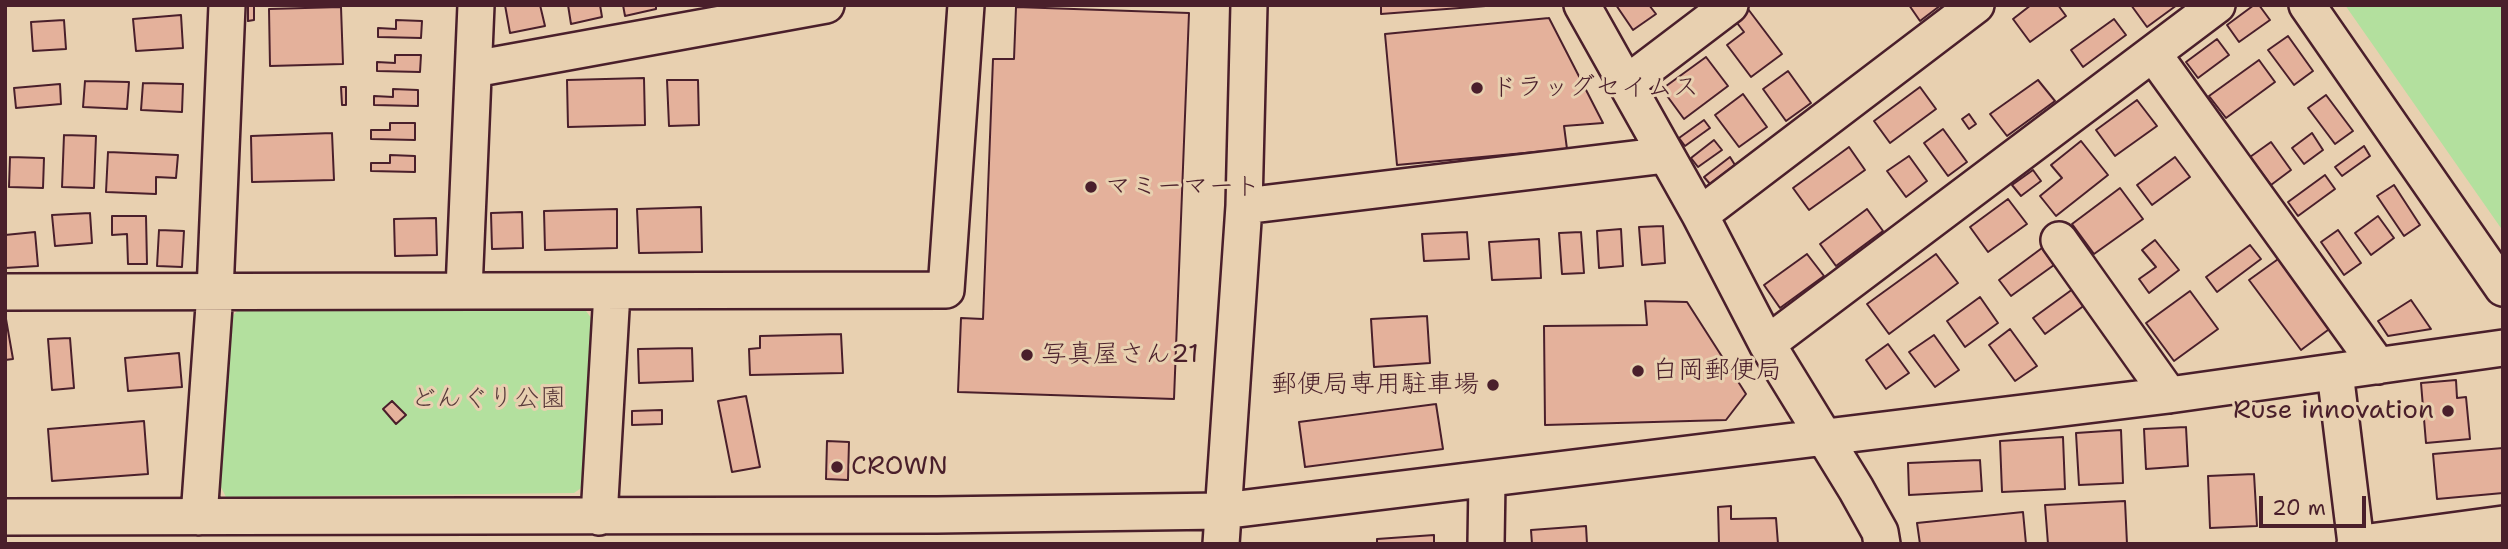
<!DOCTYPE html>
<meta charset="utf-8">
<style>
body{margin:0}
#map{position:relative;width:2508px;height:549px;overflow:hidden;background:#e8d0b0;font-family:"Shantell Sans",sans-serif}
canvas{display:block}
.frame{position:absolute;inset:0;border:7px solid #4a1f2b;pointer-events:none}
.scale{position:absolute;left:2259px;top:496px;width:107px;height:32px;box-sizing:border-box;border:4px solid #4a1f2b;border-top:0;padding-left:9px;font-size:21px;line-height:24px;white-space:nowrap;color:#4a1f2b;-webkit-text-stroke:5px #e8d0b0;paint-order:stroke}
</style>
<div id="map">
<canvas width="2508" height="549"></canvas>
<div class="frame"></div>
<div class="scale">20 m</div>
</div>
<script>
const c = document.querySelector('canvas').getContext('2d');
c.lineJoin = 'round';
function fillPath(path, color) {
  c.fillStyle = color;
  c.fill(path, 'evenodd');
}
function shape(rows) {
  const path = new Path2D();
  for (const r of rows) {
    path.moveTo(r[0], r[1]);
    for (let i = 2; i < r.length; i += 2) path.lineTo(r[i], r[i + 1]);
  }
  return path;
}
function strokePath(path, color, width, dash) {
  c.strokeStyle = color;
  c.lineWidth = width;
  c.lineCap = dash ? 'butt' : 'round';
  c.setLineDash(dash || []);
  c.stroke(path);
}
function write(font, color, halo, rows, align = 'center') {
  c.font = font + ' "Shantell Sans","Klee One",sans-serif';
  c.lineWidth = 6;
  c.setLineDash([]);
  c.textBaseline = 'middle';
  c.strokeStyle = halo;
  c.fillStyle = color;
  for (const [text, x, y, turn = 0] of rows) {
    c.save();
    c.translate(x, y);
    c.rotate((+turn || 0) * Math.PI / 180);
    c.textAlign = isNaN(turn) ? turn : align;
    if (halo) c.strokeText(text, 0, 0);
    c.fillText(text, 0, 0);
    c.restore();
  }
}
const green = shape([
 [2345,5,2503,5,2503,231],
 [580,303,592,319,587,484,574,493,226,497,221,487,224,325,240,308]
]);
const building = shape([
 [248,5,254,5,254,20,248,21,248,5],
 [505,5,540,5,545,26,510,33,505,5],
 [568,5,600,5,602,17,571,24,568,5],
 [623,5,656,5,656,9,625,16,623,5],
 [1381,5,1499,5,1381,14,1381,5],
 [1616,5,1649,5,1656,14,1633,30,1616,5],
 [1909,5,1941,5,1920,21,1909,5],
 [2031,5,2058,5,2066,16,2030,42,2013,19,2031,5],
 [2131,5,2177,5,2147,27,2131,5],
 [2254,5,2259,5,2270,20,2239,42,2227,25,2254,5],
 [341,7,343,64,270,66,269,9,341,7],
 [1016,7,1189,13,1174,399,958,392,961,318,983,319,993,59,1014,59,1016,7],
 [1748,9,1782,54,1751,77,1727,45,1744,32,1734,19,1748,9],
 [181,15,183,48,136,51,133,19,181,15],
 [1549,18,1603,123,1564,126,1567,149,1397,165,1385,34,1549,18],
 [2114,19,2126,35,2083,67,2071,50,2114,19],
 [64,20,66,49,33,51,31,22,64,20],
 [396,20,422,21,421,38,378,37,378,28,396,29,396,20],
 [2288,36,2313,71,2294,85,2268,50,2288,36],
 [2217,39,2229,55,2198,78,2186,62,2217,39],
 [395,55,421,55,420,72,377,71,377,62,395,63,395,55],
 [1706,57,1728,86,1684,119,1662,89,1706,57],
 [2259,60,2275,82,2226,118,2209,96,2259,60],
 [1788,71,1811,103,1786,121,1763,89,1788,71],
 [644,78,645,125,568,127,567,80,644,78],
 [667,80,698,80,699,125,669,126,667,80],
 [2038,80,2055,101,2007,136,1990,114,2038,80],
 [85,81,129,82,127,109,83,107,85,81],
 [143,83,183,84,182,112,141,110,143,83],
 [60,84,61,104,16,108,14,88,60,84],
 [341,87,346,87,346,105,342,105,341,87],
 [1920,87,1936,109,1890,143,1874,121,1920,87],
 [393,89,418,90,418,106,374,105,374,96,393,97,393,89],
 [1743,94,1767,127,1739,147,1715,115,1743,94],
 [2326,95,2353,131,2335,144,2308,108,2326,95],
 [2137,100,2157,126,2115,156,2096,130,2137,100],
 [1969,114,1976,124,1969,129,1962,119,1969,114],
 [1704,120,1710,128,1685,146,1679,138,1704,120],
 [390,123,415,123,415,140,371,139,371,130,390,130,390,123],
 [1943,129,1967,162,1948,176,1924,143,1943,129],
 [332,133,334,180,252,182,251,136,332,133],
 [2312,133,2323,150,2304,164,2292,148,2312,133],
 [64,135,96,136,94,188,62,187,64,135],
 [1714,140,1722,150,1698,167,1691,158,1714,140],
 [2081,141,2108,175,2056,216,2040,196,2062,178,2051,165,2081,141],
 [2271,142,2291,170,2271,185,2250,157,2271,142],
 [2364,146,2370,156,2342,176,2335,167,2364,146],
 [1849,147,1865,170,1809,210,1793,188,1849,147],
 [108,152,178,155,176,178,156,177,156,194,106,192,108,152],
 [390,155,415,156,415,172,371,171,371,163,390,163,390,155],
 [1909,156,1927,181,1906,197,1887,171,1909,156],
 [10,157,44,158,43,188,9,187,10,157],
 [1730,157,1735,165,1710,184,1704,177,1730,157],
 [2175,157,2190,177,2152,205,2137,185,2175,157],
 [2033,170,2041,181,2021,196,2012,185,2033,170],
 [2325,175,2335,189,2298,216,2288,202,2325,175],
 [2394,185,2420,225,2404,236,2377,196,2394,185],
 [2120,188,2143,219,2094,254,2072,224,2120,188],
 [2008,199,2027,224,1988,252,1970,227,2008,199],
 [701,207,702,252,639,253,637,209,701,207],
 [617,209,617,248,545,250,544,211,617,209],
 [1867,209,1883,231,1836,266,1820,244,1867,209],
 [522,212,523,248,492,249,491,213,522,212],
 [90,213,92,243,55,246,52,215,90,213],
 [112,216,146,216,147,264,128,264,127,234,112,235,112,216],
 [2378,216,2394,238,2371,255,2355,233,2378,216],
 [436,218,437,255,395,256,394,219,436,218],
 [1663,226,1665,263,1642,265,1639,227,1663,226],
 [1621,229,1623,266,1599,268,1597,231,1621,229],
 [159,230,184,231,182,267,157,266,159,230],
 [2338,230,2361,263,2344,275,2321,242,2338,230],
 [35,232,38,266,5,268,5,235,35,232],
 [1467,232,1469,259,1424,261,1422,234,1467,232],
 [1581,232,1584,273,1562,274,1559,233,1581,232],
 [1539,239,1541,278,1492,280,1489,242,1539,239],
 [2155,240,2179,270,2149,293,2139,279,2156,267,2142,250,2155,240],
 [2250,245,2261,259,2217,292,2206,277,2250,245],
 [2042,248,2054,265,2011,296,1999,280,2042,248],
 [1807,254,1824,276,1780,308,1764,285,1807,254],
 [1936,254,1958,283,1889,334,1867,304,1936,254],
 [2281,257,2332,327,2301,350,2249,280,2281,257],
 [2077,286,2089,302,2045,334,2033,318,2077,286],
 [2190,291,2218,329,2174,361,2146,323,2190,291],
 [1980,297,1998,323,1965,347,1947,321,1980,297],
 [2411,300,2431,329,2388,336,2378,321,2411,300],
 [1645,301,1687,302,1746,394,1726,420,1545,425,1544,326,1647,325,1645,301],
 [1427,316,1430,363,1374,367,1371,319,1427,316],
 [6,319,13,359,5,360,5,320,6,319],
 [2010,329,2037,366,2015,381,1989,345,2010,329],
 [841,334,843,373,750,375,749,349,760,348,760,336,841,334],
 [1934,335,1959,370,1935,387,1909,352,1934,335],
 [70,338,74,388,52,390,48,339,70,338],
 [1888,344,1909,373,1886,389,1866,360,1888,344],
 [692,348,693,381,639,383,638,349,692,348],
 [179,353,182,387,128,391,125,358,179,353],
 [2456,380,2457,398,2466,397,2470,439,2426,443,2421,383,2456,380],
 [746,396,760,467,732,472,718,401,746,396],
 [392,401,406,415,396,424,383,409,392,401],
 [1436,404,1443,449,1305,467,1299,422,1436,404],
 [662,410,662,424,632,425,632,411,662,410],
 [144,421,148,474,52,481,48,429,144,421],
 [2186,427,2188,466,2146,469,2144,429,2186,427],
 [2121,430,2123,483,2079,485,2076,433,2121,430],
 [2063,437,2065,489,2002,492,2000,441,2063,437],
 [827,441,849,442,848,480,826,479,827,441],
 [2503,448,2503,493,2437,499,2433,454,2503,448],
 [1980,460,1982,491,1909,495,1908,463,1980,460],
 [2254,474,2257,526,2210,528,2208,476,2254,474],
 [2125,501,2127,544,2048,544,2045,505,2125,501],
 [1731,506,1731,519,1776,518,1778,544,1719,544,1718,507,1731,506],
 [2023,512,2026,544,1920,544,1917,523,2023,512],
 [1586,526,1587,544,1532,544,1531,530,1586,526],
 [1434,535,1434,544,1377,544,1377,539,1434,535]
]);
const minor = shape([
 [1582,5,1700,215,1767,344,1856,489,1880,532,1882,544],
 [2307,5,2503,288],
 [2154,55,2378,366],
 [474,69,826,5],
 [1626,84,1730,5],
 [1244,206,1666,155],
 [1700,215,1976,5],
 [2059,240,2169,395],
 [464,290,476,5],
 [5,292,946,290,966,5],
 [1767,344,2217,5],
 [2335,372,2356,544],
 [5,517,937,515,1222,511,2169,395,2503,348],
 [199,517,215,292,227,5],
 [599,517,612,292],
 [1221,544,1244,206,1249,5],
 [1486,544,1487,481],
 [2355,544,2503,524]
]);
const markers = [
 [1477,88,7,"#4a1f2b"],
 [1091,187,7,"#4a1f2b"],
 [1027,355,7,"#4a1f2b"],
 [1638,371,7,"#4a1f2b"],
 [1493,385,7,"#4a1f2b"],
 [2448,411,7,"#4a1f2b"],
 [837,467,7,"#4a1f2b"]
];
const poiNames = [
 ["ドラッグセイムス",1491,88],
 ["マミーマート",1105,187],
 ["写真屋さん21",1041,355],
 ["白岡郵便局",1652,371],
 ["郵便局専用駐車場",1479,385,"right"],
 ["Ruse innovation",2434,411,"right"],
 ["CROWN",851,467]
];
const parkNames = [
 ["どんぐり公園",488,399]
];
fillPath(green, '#b3e09e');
fillPath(building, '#e4b19b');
strokePath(building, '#4a1f2b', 2);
strokePath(minor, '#4a1f2b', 40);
strokePath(minor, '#e8d0b0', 35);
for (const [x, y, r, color] of markers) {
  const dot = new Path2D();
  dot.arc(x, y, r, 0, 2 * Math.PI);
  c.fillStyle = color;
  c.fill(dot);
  strokePath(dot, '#e8d0b0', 2.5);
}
write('26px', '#4a1f2b', '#e8d0b0', poiNames, 'left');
write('26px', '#5a3c3c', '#e8d0b0', parkNames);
</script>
